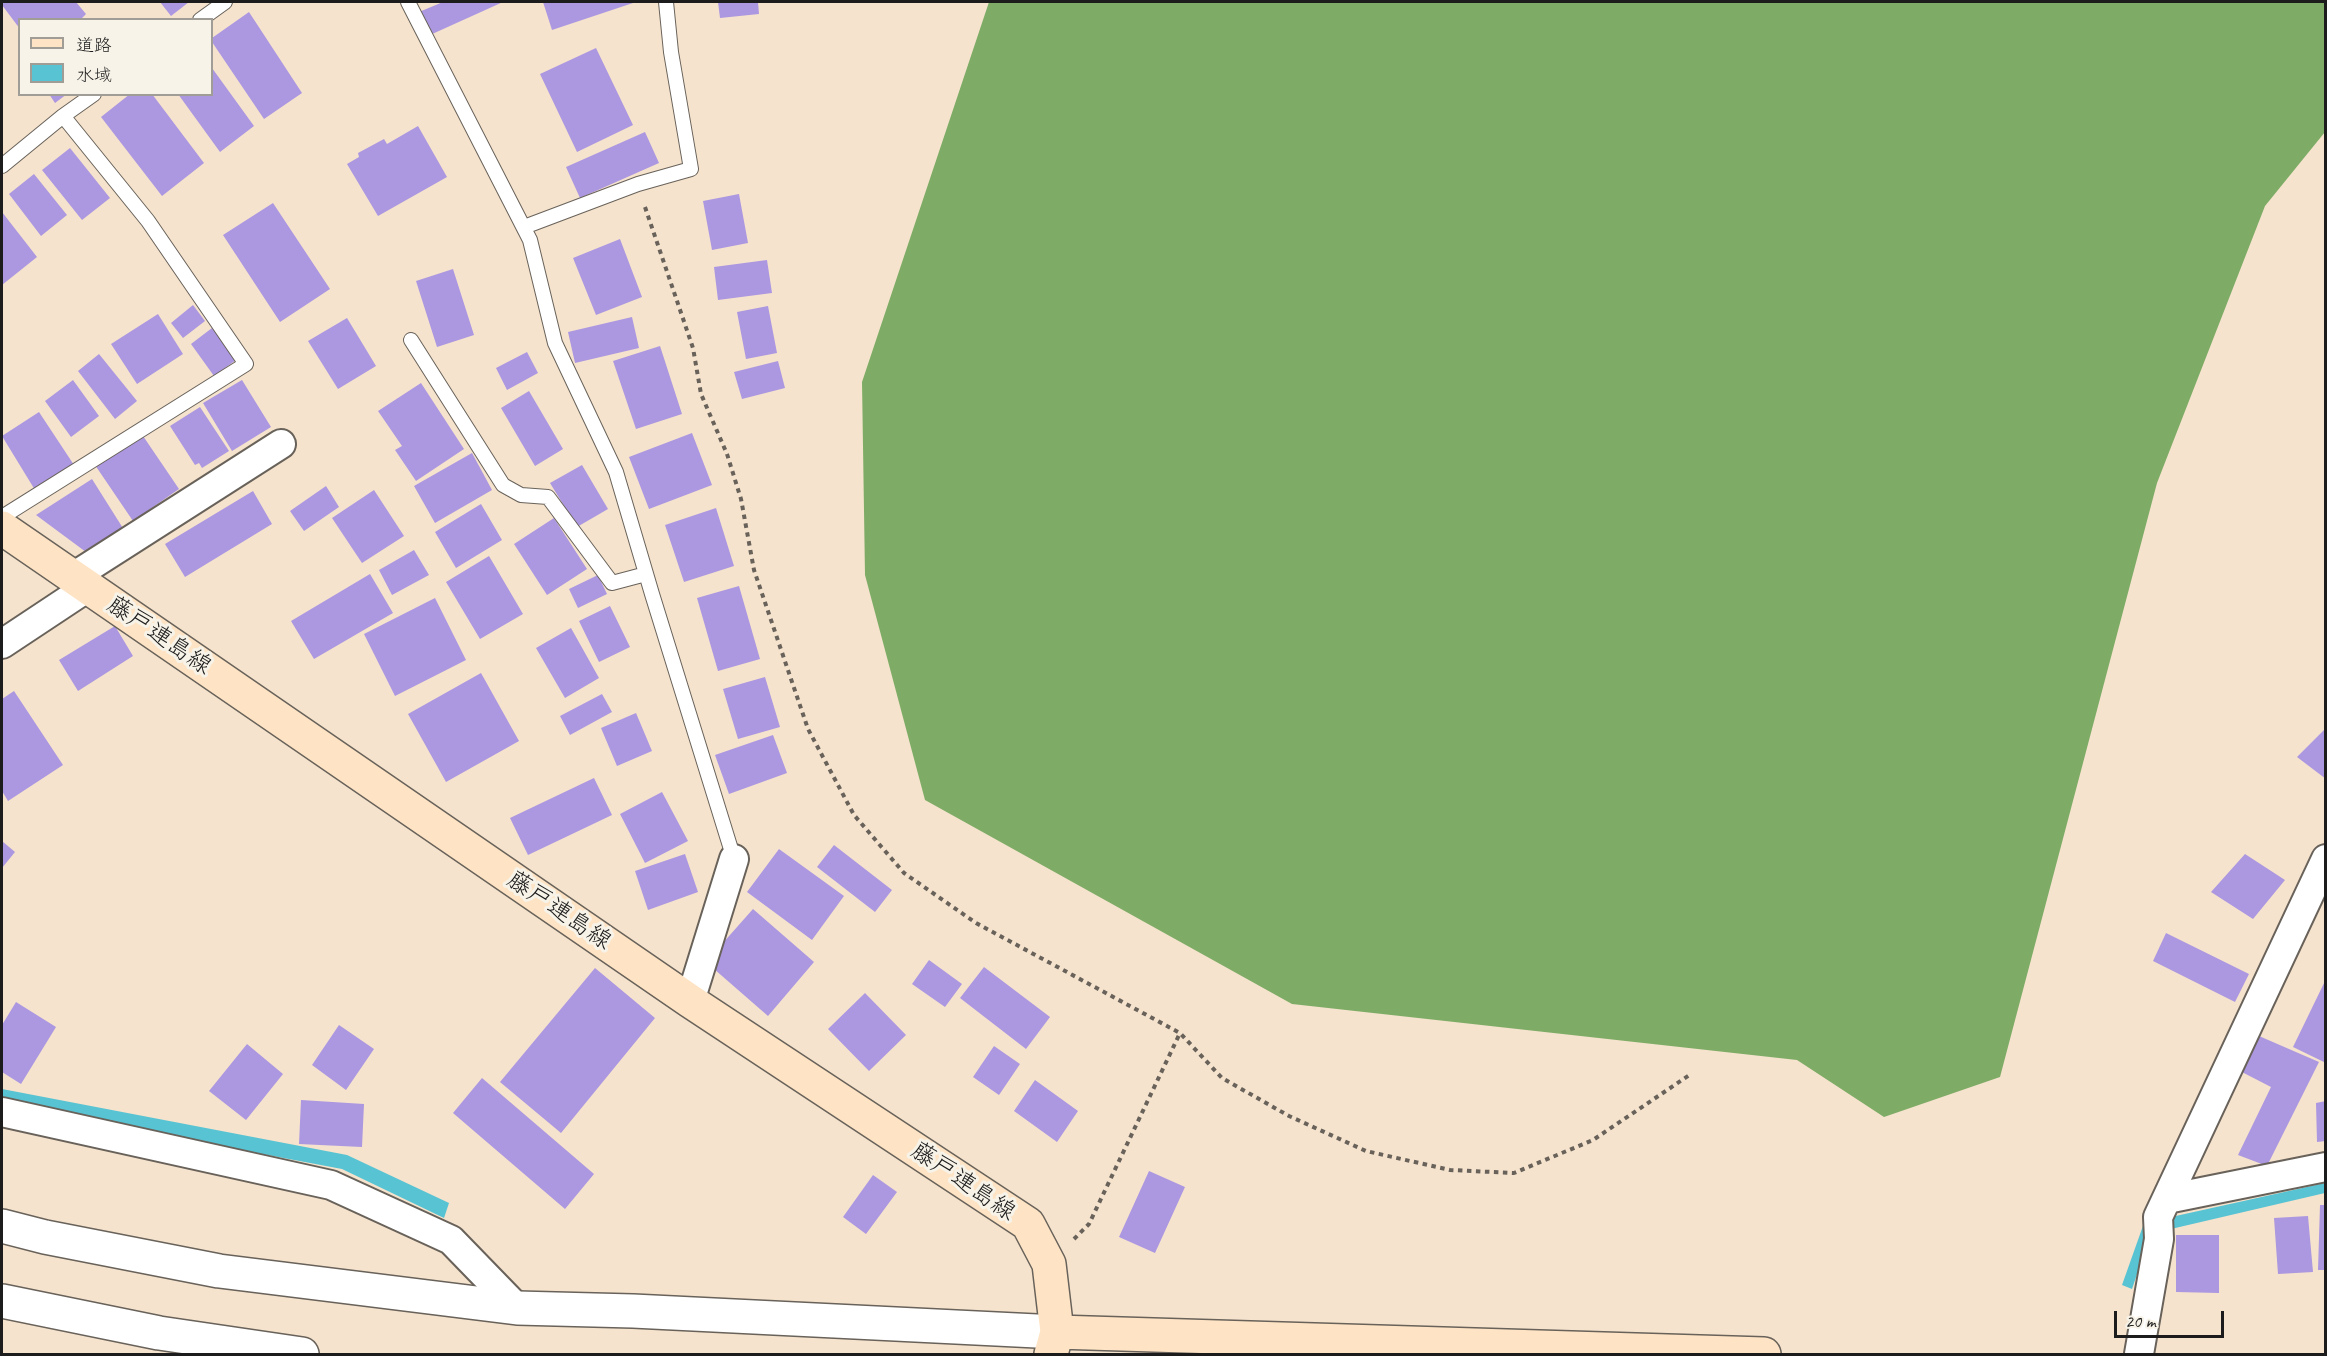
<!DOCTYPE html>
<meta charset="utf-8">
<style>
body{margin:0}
#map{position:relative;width:2327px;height:1356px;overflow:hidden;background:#f5e3cd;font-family:Caveat,"Klee One",sans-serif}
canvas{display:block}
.frame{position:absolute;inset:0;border:3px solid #1c1c1c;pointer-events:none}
.legend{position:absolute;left:18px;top:18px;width:195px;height:78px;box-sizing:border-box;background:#f7f3e8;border:2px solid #9f9d96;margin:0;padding:8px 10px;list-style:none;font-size:18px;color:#1c1c1c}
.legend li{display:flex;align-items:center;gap:12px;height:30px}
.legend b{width:30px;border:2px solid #9f9d96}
.scale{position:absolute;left:2114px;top:1311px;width:110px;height:27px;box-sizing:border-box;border:3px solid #1c1c1c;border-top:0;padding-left:8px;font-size:18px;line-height:21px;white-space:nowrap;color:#1c1c1c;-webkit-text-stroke:4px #f7f3e8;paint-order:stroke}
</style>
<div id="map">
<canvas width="2327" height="1356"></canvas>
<div class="frame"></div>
<ul class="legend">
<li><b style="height:8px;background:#fee4c5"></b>道路</li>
<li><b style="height:16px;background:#58c3d3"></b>水域</li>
</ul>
<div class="scale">20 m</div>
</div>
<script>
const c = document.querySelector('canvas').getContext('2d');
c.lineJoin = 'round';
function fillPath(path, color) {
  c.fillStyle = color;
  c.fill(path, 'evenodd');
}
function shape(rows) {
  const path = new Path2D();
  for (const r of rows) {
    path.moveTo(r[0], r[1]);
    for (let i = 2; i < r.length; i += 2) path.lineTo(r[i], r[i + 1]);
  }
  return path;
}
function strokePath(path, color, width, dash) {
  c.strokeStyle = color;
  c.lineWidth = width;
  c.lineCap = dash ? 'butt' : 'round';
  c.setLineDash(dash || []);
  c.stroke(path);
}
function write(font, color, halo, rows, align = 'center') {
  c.font = font + ' Caveat,"Klee One",sans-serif';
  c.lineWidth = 6;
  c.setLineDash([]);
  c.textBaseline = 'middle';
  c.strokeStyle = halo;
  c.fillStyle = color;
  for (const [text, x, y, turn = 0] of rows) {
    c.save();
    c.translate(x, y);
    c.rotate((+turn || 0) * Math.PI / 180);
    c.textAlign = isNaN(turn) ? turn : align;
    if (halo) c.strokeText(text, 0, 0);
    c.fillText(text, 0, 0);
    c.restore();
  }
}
const forest = shape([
 [989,2,2325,2,2325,132,2265,206,2157,483,2000,1077,1884,1117,1797,1060,1292,1004,925,800,865,575,862,382]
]);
const water = shape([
 [2,1089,347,1155,449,1203,444,1218,342,1169,2,1105],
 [2325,1183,2325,1193,2171,1229,2149,1239,2132,1289,2122,1285,2144,1223]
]);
const building = shape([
 [2,2,76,2,86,14,80,20,20,20,20,29,2,5],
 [160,2,189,2,171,16],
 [443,2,503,2,430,35,419,12],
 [543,2,636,2,552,30],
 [718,2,758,2,759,14,720,18],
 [249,12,302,93,264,119,212,42,212,38],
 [596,48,633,125,577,152,540,74],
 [212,68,254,126,220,152,178,94,212,94],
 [49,94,67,94,55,103],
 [130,94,152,94,204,163,162,196,101,117],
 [418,126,447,177,378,216,347,164,359,157,358,153,384,139,387,144],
 [645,132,659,163,580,198,566,167],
 [70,148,110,198,82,220,42,170],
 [34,174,67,215,41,236,9,194],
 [739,194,748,243,712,250,703,201],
 [273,203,330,289,280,322,223,235],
 [2,212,37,257,2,285],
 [620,239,642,297,596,315,573,258],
 [767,260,772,293,718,300,714,267],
 [453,269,474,335,437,347,416,281],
 [193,305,205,321,183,338,171,323],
 [768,306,777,353,746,359,737,312],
 [158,314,183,354,137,384,111,344],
 [632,317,639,348,575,363,568,332],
 [347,318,376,366,338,389,308,341],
 [212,328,236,360,214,376,191,344],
 [660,346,682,414,636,429,613,361],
 [527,352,538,373,507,390,496,368],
 [99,354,137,401,115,419,78,371],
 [778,361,785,388,742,399,734,372],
 [73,380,99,416,71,437,45,401],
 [242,380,271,427,232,451,203,403],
 [421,383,464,449,416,481,395,450,402,446,378,411],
 [529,391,563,449,535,466,501,408],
 [200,407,229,451,202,468,199,463,195,465,170,426],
 [39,412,74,465,35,490,2,436],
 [141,433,179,489,133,521,95,465],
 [692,433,712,485,649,509,629,457],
 [472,453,492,490,435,523,414,486],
 [582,465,608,509,577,527,550,483],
 [92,479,126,533,90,555,36,515],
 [326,486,339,507,304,531,290,511],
 [374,490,404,536,362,563,332,518],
 [253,491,272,524,185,577,165,544],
 [481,504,502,540,456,568,435,532],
 [716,508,734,566,684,582,665,525],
 [554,518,587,569,547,595,514,544],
 [414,550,429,575,392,595,379,570],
 [489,556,523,614,480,639,446,582],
 [370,574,393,613,314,659,291,621],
 [598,575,607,594,578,608,569,589],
 [739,586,760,659,718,671,697,598],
 [435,598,466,660,395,696,364,634],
 [610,606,630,647,599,662,579,621],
 [115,626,133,656,78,691,59,660],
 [571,628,599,678,565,698,536,648],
 [481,673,519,741,446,782,408,714],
 [765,677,780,727,738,739,723,689],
 [14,691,63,765,8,801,2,791,2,699],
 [602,694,612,712,570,735,560,716],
 [636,713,652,751,617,766,601,728],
 [2326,728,2326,779,2297,757],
 [773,735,787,773,729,794,715,755],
 [594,778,612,815,528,855,510,818],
 [662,792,688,841,645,863,620,814],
 [2,841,15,852,2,868],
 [834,845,892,890,875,912,817,867],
 [779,849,844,896,812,940,747,892],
 [685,854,698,892,648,910,635,871],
 [2245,854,2285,880,2253,919,2211,892],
 [753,909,814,962,768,1016,706,962],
 [2166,933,2249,974,2235,1002,2153,961],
 [929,960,962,984,945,1007,912,984],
 [984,967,1050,1017,1026,1049,960,998],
 [595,968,655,1018,561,1133,500,1082],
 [2326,979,2326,1063,2293,1047],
 [865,993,906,1035,869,1071,828,1029],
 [16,1002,56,1027,21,1084,2,1072,2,1025],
 [339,1025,374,1049,346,1090,312,1065],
 [2259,1036,2319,1062,2267,1166,2238,1155,2271,1087,2238,1070],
 [247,1044,283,1074,246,1120,209,1091],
 [994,1046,1020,1064,999,1095,973,1077],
 [482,1078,594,1174,565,1209,453,1113],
 [1035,1080,1078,1111,1057,1142,1014,1111],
 [301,1100,364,1104,362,1147,299,1144],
 [2326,1101,2326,1141,2317,1142,2316,1103],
 [1149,1171,1185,1187,1155,1253,1119,1237],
 [873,1175,897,1192,866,1234,843,1217],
 [2320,1205,2326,1205,2326,1270,2318,1270],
 [2308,1216,2313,1272,2278,1274,2274,1218],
 [2176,1235,2219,1235,2219,1293,2176,1292]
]);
const path = shape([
 [645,207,693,348,701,394,727,454,741,499,754,570,808,729,854,815,904,873,976,923,1180,1033,1222,1078,1289,1116,1366,1151,1450,1170,1514,1173,1593,1140,1691,1074],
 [1074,1239,1089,1224,1180,1033]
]);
const service = shape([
 [408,2,530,240,555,343,616,472,652,594,734,859],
 [200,20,225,2],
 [2,166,63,116,94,94],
 [524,227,638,184,691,169,671,52,666,2],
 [411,340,503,485,521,495,548,497,612,583,646,574],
 [2,517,246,364,148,221,63,116]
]);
const minor = shape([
 [73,577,281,444],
 [2,644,88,587],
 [690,1001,734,859],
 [2,1112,331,1185,451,1240,517,1308],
 [2167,1199,2326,1167],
 [2139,1354,2159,1239,2158,1217,2326,859]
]);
const tertiary = shape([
 [2,1226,45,1237,219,1271,517,1308,633,1311,1057,1332],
 [2,1301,159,1333,302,1354]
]);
const secondary = shape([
 [2,528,690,1001,1028,1224,1049,1264,1057,1332,1051,1354],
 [1057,1332,1764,1354]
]);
const streetNames = [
 ["藤戸連島線",159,636,34],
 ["藤戸連島線",559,911,34],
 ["藤戸連島線",963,1182,34]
];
fillPath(forest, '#7eac66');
fillPath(water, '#58c3d3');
fillPath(building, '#ac97e1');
strokePath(service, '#68625a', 16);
strokePath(minor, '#68625a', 32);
strokePath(tertiary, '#68625a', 36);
strokePath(secondary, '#68625a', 36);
strokePath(path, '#68625a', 4, [4.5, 4.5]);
strokePath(service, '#fff', 14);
strokePath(minor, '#fff', 28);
strokePath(tertiary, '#fff', 33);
strokePath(secondary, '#fee4c5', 33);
write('24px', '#1c1c1c', '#f7f3e8', streetNames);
</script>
